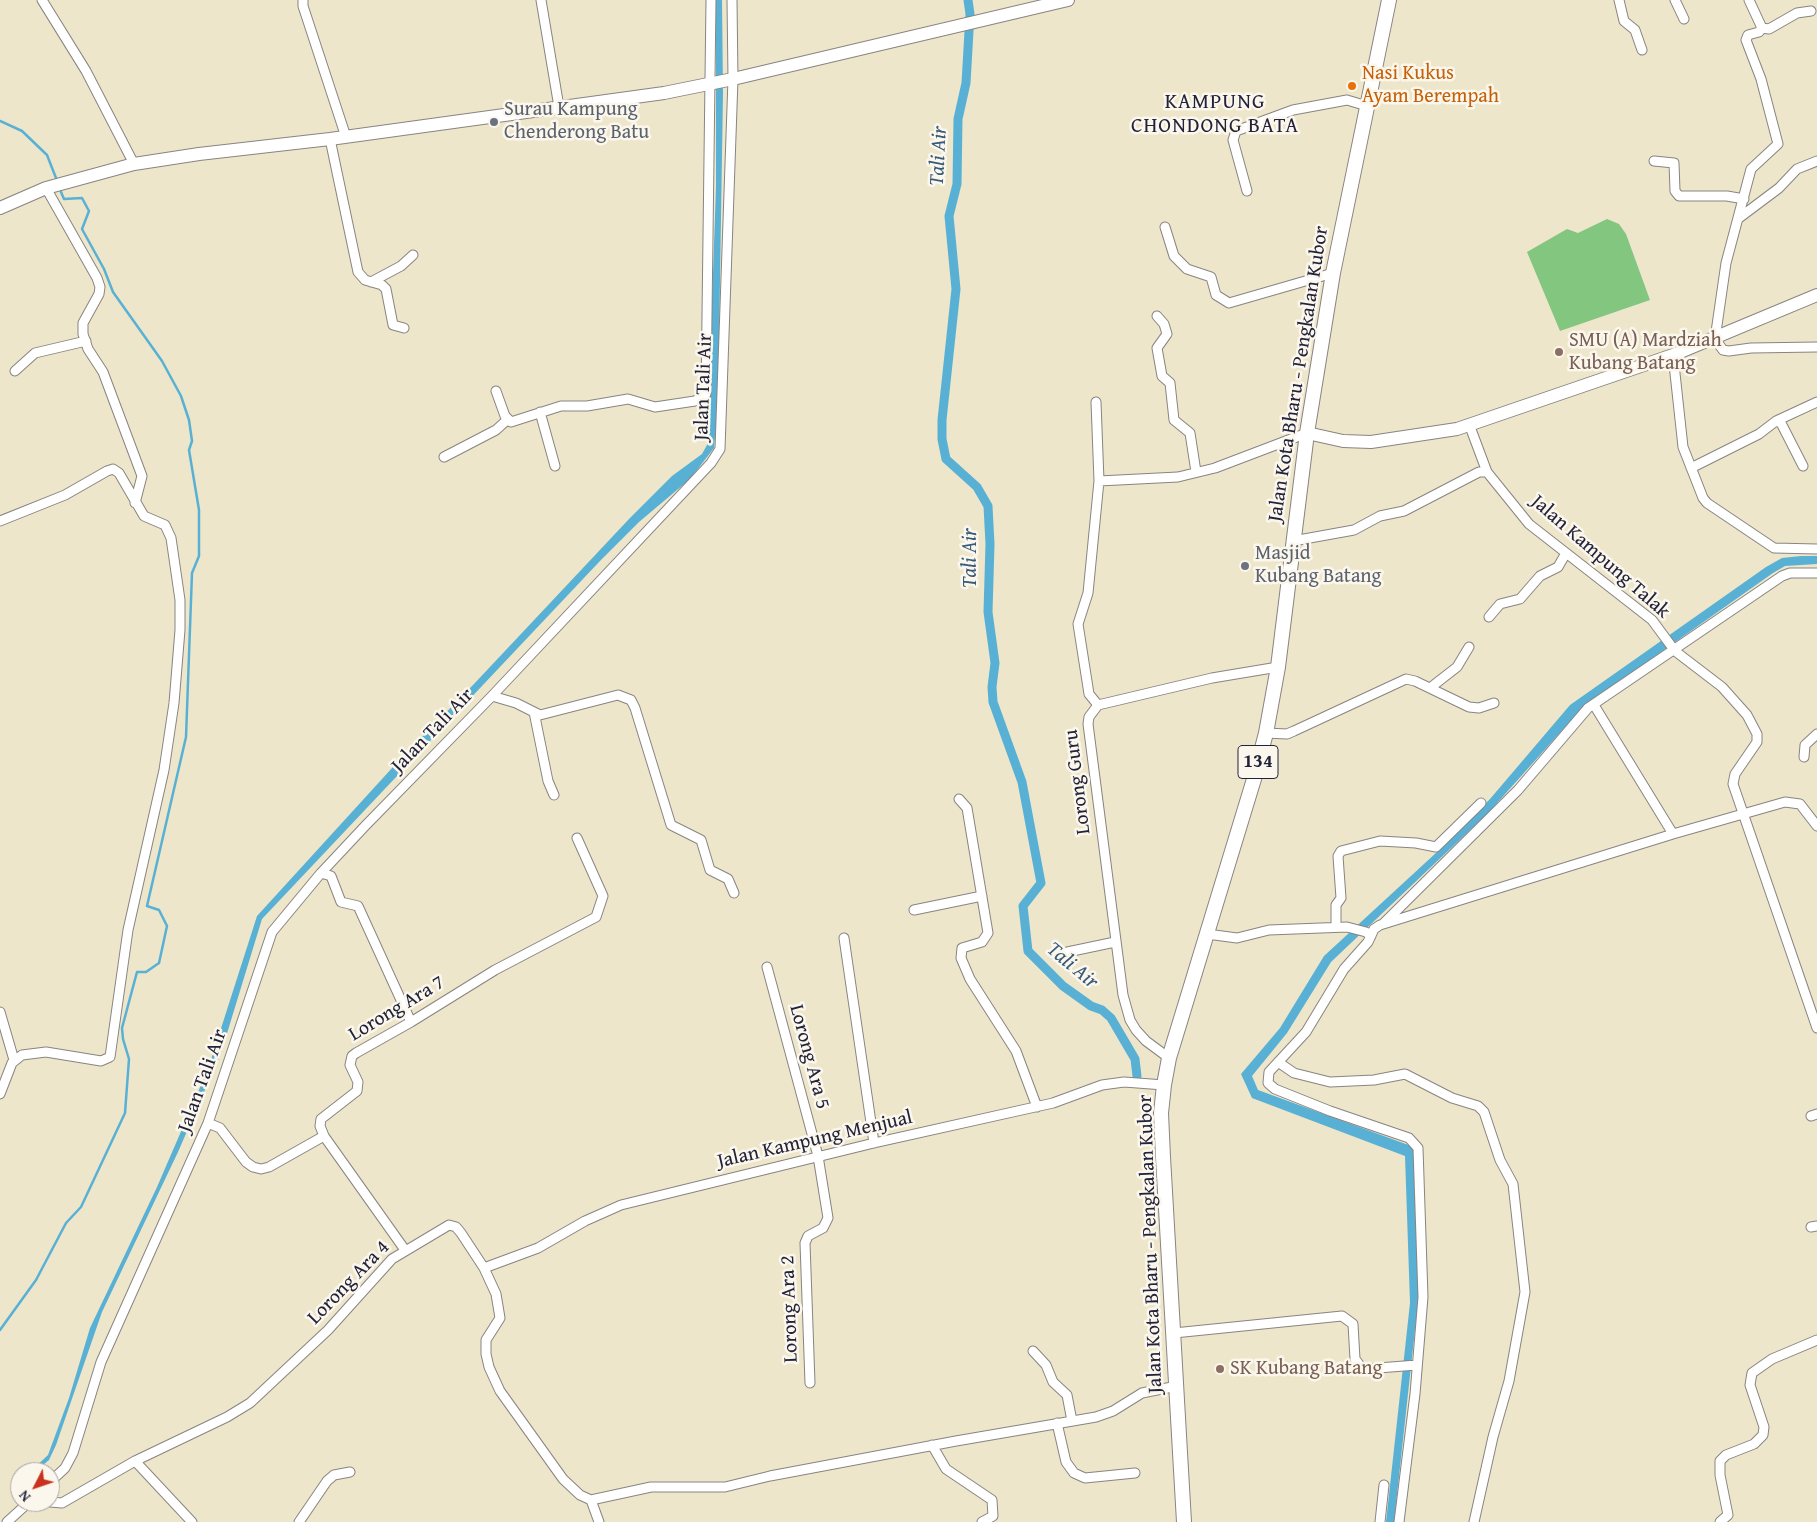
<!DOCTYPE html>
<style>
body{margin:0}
#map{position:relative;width:1817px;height:1522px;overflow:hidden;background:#ede6ca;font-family:"Gentium Book Plus",serif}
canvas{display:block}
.north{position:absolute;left:10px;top:1462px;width:50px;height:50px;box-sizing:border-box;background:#fbf7ec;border:1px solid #a4a2a5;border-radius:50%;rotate:229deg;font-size:14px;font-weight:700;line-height:20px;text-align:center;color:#22223b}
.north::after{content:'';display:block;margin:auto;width:18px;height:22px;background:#c8321e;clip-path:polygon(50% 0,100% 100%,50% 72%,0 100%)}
</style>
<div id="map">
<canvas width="1817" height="1522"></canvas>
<div class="north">N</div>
</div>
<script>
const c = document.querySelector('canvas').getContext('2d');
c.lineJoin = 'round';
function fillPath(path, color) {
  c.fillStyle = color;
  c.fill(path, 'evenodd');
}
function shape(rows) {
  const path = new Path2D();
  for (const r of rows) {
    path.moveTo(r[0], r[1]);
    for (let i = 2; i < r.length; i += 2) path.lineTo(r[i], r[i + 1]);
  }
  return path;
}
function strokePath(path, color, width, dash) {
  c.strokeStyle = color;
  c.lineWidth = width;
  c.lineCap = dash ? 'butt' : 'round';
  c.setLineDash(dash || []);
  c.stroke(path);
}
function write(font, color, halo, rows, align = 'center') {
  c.font = font + ' "Gentium Book Plus",serif';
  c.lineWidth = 5;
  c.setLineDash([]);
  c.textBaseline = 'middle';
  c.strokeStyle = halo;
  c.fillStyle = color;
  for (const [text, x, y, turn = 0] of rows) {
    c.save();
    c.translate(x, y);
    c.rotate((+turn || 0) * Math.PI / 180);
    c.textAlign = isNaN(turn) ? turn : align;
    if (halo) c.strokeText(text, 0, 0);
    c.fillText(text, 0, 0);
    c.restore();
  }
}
const green = shape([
 [1607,219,1619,224,1626,234,1650,300,1560,331,1527,252,1567,229,1578,233]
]);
const water = shape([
 [716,0,722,0,723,93,718,405,714,448,690,479,639,522,600,561,262,919,221,1053,178,1152,102,1312,56,1445,49,1460,35,1472,30,1472,48,1455,69,1398,90,1328,157,1187,208,1069,257,916,403,756,473,685,629,519,672,476,702,454,707,445,716,187],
 [1801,556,1817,556,1817,564,1785,566,1773,573,1583,707,1489,812,1331,962,1287,1033,1252,1076,1258,1090,1414,1147,1419,1293,1394,1522,1386,1522,1410,1303,1405,1156,1252,1098,1241,1074,1280,1028,1324,956,1437,852,1490,799,1570,705,1766,567,1782,558]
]);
const stream = shape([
 [0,121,22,131,47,155,56,178],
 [0,1330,36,1280,66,1223,81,1207,125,1113,129,1059,123,1039,122,1028,137,972,146,972,159,963,167,926,159,910,147,906,186,737,192,573,199,556,199,510,189,450,192,441,189,420,181,396,162,361,113,292,104,269,82,229,89,211,82,198,64,199,61,192]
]);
const canal = shape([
 [968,0,970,14,966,83,958,119,957,184,949,216,956,289,942,420,942,439,946,459,977,487,988,506,990,544,988,612,995,663,992,687,993,702,1022,782,1041,883,1023,906,1028,951,1063,986,1091,1006,1102,1010,1111,1018,1135,1059,1137,1076]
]);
const street = shape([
 [42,0,86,71,134,164],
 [303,0,303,6,346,137],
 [541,0,559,107],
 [1619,0,1624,21,1635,30,1642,50],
 [1675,0,1684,19],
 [1749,0,1762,28,1759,32,1748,35,1746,40,1761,79,1778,144,1751,169,1726,263,1715,339,1723,350,1729,351,1751,348,1817,347],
 [1762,28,1769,29,1797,13,1811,11],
 [330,139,358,272,365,280,382,285,386,289,393,325,404,328],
 [1654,161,1674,163,1675,191,1679,196,1727,196,1744,199],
 [46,188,97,278,100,287,99,294,83,323,83,334,88,349,103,372,142,476,135,503],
 [1247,191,1233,140,1236,131,1293,110,1347,100,1367,106],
 [1739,218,1779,188,1797,169,1817,161],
 [1165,227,1174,256,1187,269,1211,277,1216,295,1229,303,1333,273],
 [371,282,401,266,413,255],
 [1157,316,1164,324,1167,334,1157,348,1162,376,1170,383,1174,420,1190,433,1196,472],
 [1673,355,1683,447,1703,498,1707,503,1774,548,1817,549],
 [15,371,35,353,86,341],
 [496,391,505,416,511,422,561,406,587,406,628,399,655,407,695,401,706,394,711,0],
 [1096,402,1099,481,1088,593,1078,624,1089,694,1098,705],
 [540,412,555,466],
 [1776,421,1781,423,1803,466],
 [1469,424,1487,472,1529,524,1652,620,1675,651,1722,687,1747,715,1757,734,1757,742,1735,774,1733,784,1817,1028],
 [444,457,496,430,507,420],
 [1691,468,1759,434,1776,421,1817,402],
 [1099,481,1178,477,1215,468,1307,433],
 [0,521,65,495,107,471,113,469,119,473,144,516,165,525,171,538,180,600,180,630,174,703,164,770,128,930,110,1057,101,1061,46,1052,22,1055,12,1063,0,1094],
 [1293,541,1354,530,1380,516,1404,511,1479,472,1487,472],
 [1489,617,1500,604,1520,599,1540,576,1558,567,1566,553],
 [1430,688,1457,667,1469,647],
 [492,696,516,703,540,715,618,695,631,700,635,708,671,825,701,840,710,870,728,879,734,893],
 [1098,705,1089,717,1088,724,1123,995,1130,1020,1136,1030,1146,1041,1169,1058],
 [1098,705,1212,678,1278,667],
 [1594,705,1673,834],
 [534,712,548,781,554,795],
 [1266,733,1287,734,1294,731,1406,679,1415,681,1469,707,1479,708,1494,703],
 [1804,757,1805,745,1817,734],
 [959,799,967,808,988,933,982,942,962,948,961,958,970,979,1016,1051,1037,1107],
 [321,873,331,876,341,902,358,906,411,1022],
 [914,910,982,896],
 [1384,923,1518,790,1588,708,1782,576,1790,573,1817,573],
 [1336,927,1336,905,1341,898,1338,856,1341,851,1380,841,1416,843,1436,847,1481,803],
 [1207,934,1237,938,1269,930,1347,927,1366,932,1371,936],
 [844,938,874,1143],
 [1058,954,1115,942],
 [767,967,818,1156,828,1218,823,1228,808,1236,805,1243,810,1383],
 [0,1012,14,1060],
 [1278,1062,1294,1073,1330,1082,1374,1080,1405,1074,1452,1098,1478,1106,1484,1112,1500,1160,1513,1184,1525,1292,1509,1381,1493,1437,1474,1522],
 [1811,1116,1817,1114],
 [208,1123,220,1128,246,1162,253,1167,261,1169,269,1167,324,1136],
 [1811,1227,1817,1226],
 [405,1250,324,1136,320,1126,321,1119,357,1091,358,1082,350,1065,352,1056,356,1053,411,1022,495,970,596,917,603,896,577,838],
 [484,1268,538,1248,585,1221,621,1205,874,1143,1053,1103,1102,1085,1124,1082,1164,1085],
 [1174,1333,1342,1316,1353,1324,1355,1359,1361,1367,1365,1369,1417,1365],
 [1033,1351,1046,1365,1053,1382,1067,1395,1072,1421],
 [1057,1423,1066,1462,1074,1473,1085,1478,1135,1473],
 [932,1445,946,1469,992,1500,993,1516,982,1522],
 [135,1461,192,1522],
 [50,1482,65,1468,73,1453,101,1362,208,1123,272,932,321,873,366,825,492,696,711,463,720,449,733,79,732,0],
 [591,1500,651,1487,725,1487,770,1476,956,1441,1096,1417,1113,1411,1142,1393,1177,1386],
 [50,1502,62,1503,135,1461,227,1417,250,1403,328,1330,392,1259,449,1225,456,1227,461,1233,484,1268,496,1294,500,1318,486,1340,486,1354,489,1367,500,1391,563,1479,580,1495,591,1500,599,1522],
 [7,1522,29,1502],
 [299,1522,327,1481,334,1475,350,1472],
 [1380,1522,1384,1485],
 [1399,1522,1415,1394,1423,1297,1418,1148,1409,1138,1330,1111,1275,1089,1268,1083,1269,1072,1306,1032,1344,969,1368,942,1374,929,1380,925,1673,834,1785,802,1800,804,1817,826],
 [1720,1522,1728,1515,1720,1475,1720,1461,1726,1455,1754,1444,1763,1435,1764,1427,1750,1385,1752,1373,1772,1359,1817,1340]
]);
const secondary = shape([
 [0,208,46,188,134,164,199,154,330,139,664,93,733,79,1068,0],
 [1307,433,1343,441,1371,442,1457,429,1673,355,1817,295]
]);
const primary = shape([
 [1184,1522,1163,1157,1161,1113,1164,1085,1169,1058,1254,779,1266,733,1278,667,1307,433,1333,273,1389,0]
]);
const markers = [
 [1352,86,5,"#e8710a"],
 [494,122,5,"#6b7280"],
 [1559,352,5,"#8d6e63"],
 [1245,566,5,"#6b7280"],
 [1220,1369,5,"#8d6e63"]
];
const shields = [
 [1258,762,40]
];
const shieldNames = [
 ["134",1258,762]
];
const foodNames = [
 ["Nasi Kukus",1362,74],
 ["Ayam Berempah",1362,97]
];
const worshipNames = [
 ["Surau Kampung",504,110],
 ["Chenderong Batu",504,133],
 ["Masjid",1255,554],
 ["Kubang Batang",1255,577]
];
const educationNames = [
 ["SMU (A) Mardziah",1569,341],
 ["Kubang Batang",1569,364],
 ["SK Kubang Batang",1230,1369]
];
const streetNames = [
 ["Jalan Kota Bharu - Pengkalan Kubor",1299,374,-81],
 ["Jalan Tali Air",704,387,-88],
 ["Jalan Kampung Talak",1600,557,41],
 ["Jalan Tali Air",433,731,-46],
 ["Lorong Guru",1078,782,-97],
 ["Lorong Ara 7",397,1009,-31],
 ["Lorong Ara 5",809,1057,75],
 ["Jalan Tali Air",203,1081,-70],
 ["Jalan Kampung Menjual",815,1140,-13],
 ["Jalan Kota Bharu - Pengkalan Kubor",1151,1244,-92],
 ["Lorong Ara 4",349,1283,-46],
 ["Lorong Ara 2",790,1309,-92]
];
const neighbourhoodNames = [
 ["KAMPUNG",1215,103],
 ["CHONDONG BATA",1215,127]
];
const waterNames = [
 ["Tali Air",939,156,-87],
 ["Tali Air",971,558,-90],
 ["Tali Air",1072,966,40]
];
fillPath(green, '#83c67f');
fillPath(water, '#58b1d5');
strokePath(stream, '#58b1d5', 2.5);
strokePath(canal, '#58b1d5', 9);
strokePath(street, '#888482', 11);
strokePath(secondary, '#888482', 14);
strokePath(primary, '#888482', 16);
strokePath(street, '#fff', 9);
strokePath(secondary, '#fff', 12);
strokePath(primary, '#fff', 14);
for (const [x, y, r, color] of markers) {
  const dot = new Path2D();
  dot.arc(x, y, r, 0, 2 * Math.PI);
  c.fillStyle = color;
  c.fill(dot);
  strokePath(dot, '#fbf7ec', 2);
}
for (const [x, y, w] of shields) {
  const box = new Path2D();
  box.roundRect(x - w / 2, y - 16.5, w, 33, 4);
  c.fillStyle = '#fbf7ec';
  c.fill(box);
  strokePath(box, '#22223b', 1);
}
write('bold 19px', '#22223b', null, shieldNames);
write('20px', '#c56008', '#fbf7ec', foodNames, 'left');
write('20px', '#5b616d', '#fbf7ec', worshipNames, 'left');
write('20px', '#785e54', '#fbf7ec', educationNames, 'left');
write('20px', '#22223b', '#fbf7ec', streetNames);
c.letterSpacing = '1px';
write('21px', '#22223b', '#fbf7ec', neighbourhoodNames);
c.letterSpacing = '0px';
write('italic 21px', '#385b79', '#fbf7ec', waterNames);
</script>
